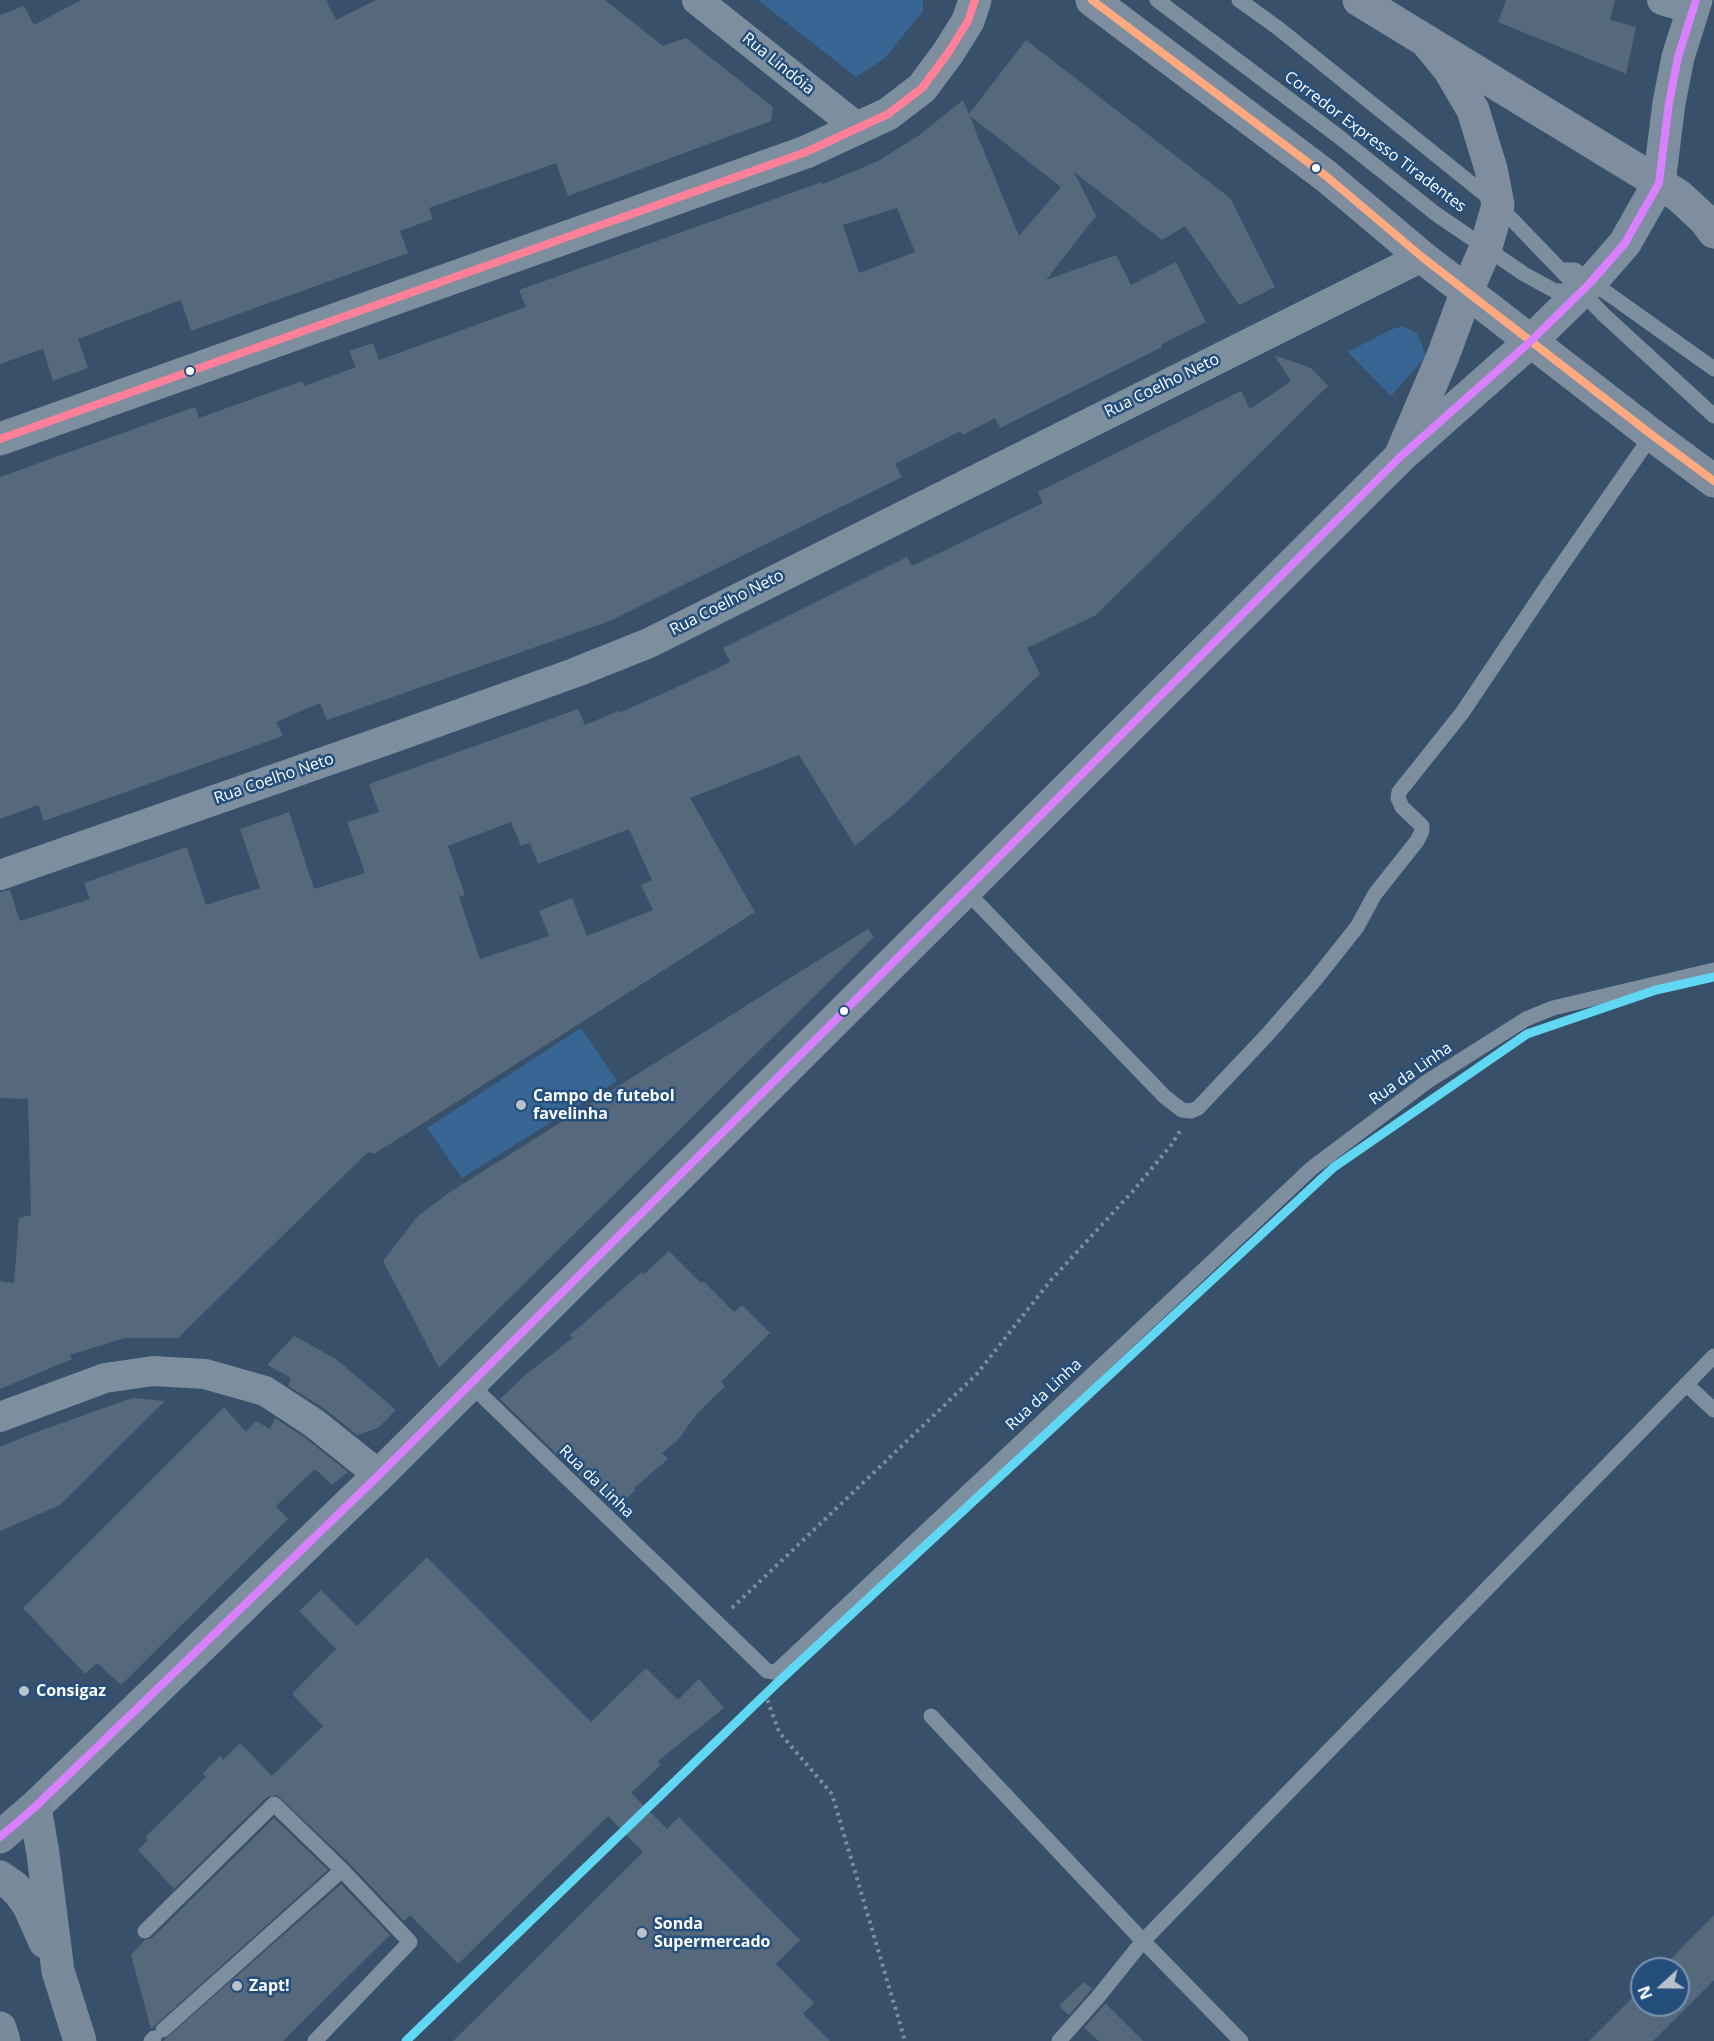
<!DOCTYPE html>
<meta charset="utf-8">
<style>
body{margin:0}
#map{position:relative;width:1714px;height:2041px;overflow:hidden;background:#385069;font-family:"Open Sans",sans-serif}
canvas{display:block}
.north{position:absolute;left:1630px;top:1957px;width:60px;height:60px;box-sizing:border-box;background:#244f7d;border:2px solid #7c95b1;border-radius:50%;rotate:249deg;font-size:16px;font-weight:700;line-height:24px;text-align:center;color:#fff}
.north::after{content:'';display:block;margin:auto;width:21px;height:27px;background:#b9c2ca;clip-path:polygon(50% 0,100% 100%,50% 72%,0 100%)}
</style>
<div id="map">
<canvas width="1714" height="2041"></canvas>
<div class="north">N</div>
</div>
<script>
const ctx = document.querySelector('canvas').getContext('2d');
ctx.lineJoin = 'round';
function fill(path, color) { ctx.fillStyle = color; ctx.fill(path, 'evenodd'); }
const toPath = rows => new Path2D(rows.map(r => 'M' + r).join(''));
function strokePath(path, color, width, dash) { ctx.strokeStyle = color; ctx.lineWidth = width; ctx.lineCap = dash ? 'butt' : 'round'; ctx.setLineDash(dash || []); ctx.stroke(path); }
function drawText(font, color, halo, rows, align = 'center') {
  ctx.font = font + ' "Open Sans",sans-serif'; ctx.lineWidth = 5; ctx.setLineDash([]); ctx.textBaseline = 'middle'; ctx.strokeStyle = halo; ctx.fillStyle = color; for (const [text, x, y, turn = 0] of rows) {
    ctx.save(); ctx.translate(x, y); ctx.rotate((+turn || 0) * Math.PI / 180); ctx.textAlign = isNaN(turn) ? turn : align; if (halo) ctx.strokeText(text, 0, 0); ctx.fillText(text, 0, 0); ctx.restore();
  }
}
const green = toPath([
 [758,0,923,0,923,11,885,58,856,77],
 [1402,326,1417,333,1426,356,1391,396,1348,352,1390,330],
 [581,1028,617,1081,462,1178,427,1128]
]);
const building = toPath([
 [81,0,326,0,336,20,376,0,605,0,663,46,686,38,773,107,771,121,568,196,556,163,429,208,433,219,400,231,408,253,191,331,181,300,78,339,88,368,53,381,43,349,0,364,0,15,24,6,34,25],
 [1506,0,1615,0,1610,20,1636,27,1626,74,1498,22],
 [1026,40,1230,198,1275,287,1239,305,1185,226,1162,240,1074,172,1096,216,1046,280,1116,255,1131,285,1176,262,1206,322,1161,345,1162,347,1000,428,995,418,963,435,961,431,895,464,902,477,610,621,327,720,320,703,276,722,283,736,44,821,38,805,0,819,0,477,195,407,199,418,302,381,304,386,356,367,349,351,373,343,379,360,462,330,526,307,519,290,822,182,823,184,878,161,918,136,963,100,969,114],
 [970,116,1061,187,1019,236,976,132],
 [897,208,915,252,859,273,843,225],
 [1274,355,1311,368,1328,386,1096,615,1027,648,1040,674,904,805,855,846,799,755,690,798,755,912,436,1115,374,1154,368,1152,178,1338,125,1338,70,1355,72,1359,0,1389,0,1281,14,1283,19,1218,31,1215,28,1099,0,1098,0,892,10,890,20,921,90,899,84,883,187,847,206,905,260,888,240,829,289,812,314,889,365,873,347,822,379,812,369,784,578,709,585,725,618,711,619,713,673,689,730,662,723,648,907,557,912,566,1043,503,1038,492,1241,391,1250,409,1291,381],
 [511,822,521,846,530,843,538,864,629,829,652,880,641,885,653,910,587,936,572,898,539,911,549,936,480,959,459,897,465,895,448,846],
 [868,929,874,937,439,1368,383,1261,417,1217,450,1192],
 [669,1251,701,1283,703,1281,734,1312,742,1305,770,1333,721,1382,725,1386,697,1414,677,1441,662,1453,668,1459,634,1488,636,1490,615,1510,500,1399,525,1375,573,1338,570,1335,642,1272,644,1274],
 [294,1336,336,1359,396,1410,378,1428,357,1435,325,1409,288,1386,291,1378,267,1365],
 [132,1398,165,1401,60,1505,0,1531,0,1447,31,1434],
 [224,1407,246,1432,256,1421,270,1429,275,1418,304,1437,348,1472,332,1485,315,1469,276,1506,288,1519,121,1685,97,1663,85,1674,23,1608],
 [427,1557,591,1722,646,1668,678,1700,699,1679,724,1708,658,1761,661,1765,631,1793,667,1829,679,1817,800,1940,776,1964,814,2003,803,2014,830,2041,453,2041,643,1852,608,1816,458,1964,410,1915,404,1921,349,1863,277,1795,267,1797,174,1889,138,1850,148,1840,145,1837,206,1777,203,1773,220,1756,223,1760,240,1743,272,1776,323,1726,292,1694,336,1649,299,1611,321,1590,357,1626],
 [274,1818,328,1870,151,2029,131,1955,145,1940,152,1938],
 [341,1884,390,1935,283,2041,163,2041],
 [1714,1915,1714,1980,1653,2041,1589,2041,1642,1988,1642,2005,1678,2005,1678,1969,1661,1969],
 [1084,1982,1092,1989,1069,2015,1059,2006],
 [1106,2003,1111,2009,1143,2041,1099,2041,1084,2028]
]);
const path = toPath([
 [732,1608,976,1375,1051,1280,1133,1191,1172,1144,1180,1131],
 [765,1693,779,1732,832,1794,905,2041]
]);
const service = toPath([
 [1157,0,1338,136,1436,214,1524,274,1555,291,1578,291],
 [1239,0,1278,28,1498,205,1604,315,1714,416],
 [1561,270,1575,270,1714,369],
 [966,891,1165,1097,1182,1110,1191,1111,1198,1108,1267,1035,1315,980,1357,927,1375,894,1417,841,1422,831,1422,826,1402,807,1398,798,1399,792,1462,713,1550,582,1652,435],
 [470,1384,767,1671,774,1672,777,1671,1312,1168,1428,1081,1526,1019,1553,1008,1714,970],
 [1686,1384,1714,1410],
 [931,1716,1143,1941,1241,2041],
 [145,1931,274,1804,342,1870],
 [163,2030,342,1870,410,1942,315,2041],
 [151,2041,154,2038],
 [1059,2041,1098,1997,1143,1941,1714,1356]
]);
const minor = toPath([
 [697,0,858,128],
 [1662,0,1693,9],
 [0,875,398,736,574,673,649,643,1422,257],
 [0,1417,105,1378,153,1371,205,1374,265,1391,314,1423,379,1475]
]);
const tertiary = toPath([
 [0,439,806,152,888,114,922,88,948,53,968,21,975,0],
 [35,1807,379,1475,1400,457,1531,341,1591,282,1625,243,1659,183,1669,103,1678,57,1696,0]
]);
const secondary = toPath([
 [35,1807,43,1854,58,1971,80,2041],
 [0,1837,35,1807],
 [0,1877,13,1886,20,1893,29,1906,45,1942],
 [0,2028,4,2041]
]);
const trunk = toPath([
 [1092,0,1326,176,1422,257,1652,435,1714,481],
 [1359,0,1659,183,1679,196,1705,220,1714,232],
 [1400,457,1443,356,1467,291,1486,247,1498,205,1491,169,1473,110,1449,69,1426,41]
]);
const bus1 = toPath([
 [1092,0,1326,176,1422,257,1652,435,1714,481]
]);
const bus2 = toPath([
 [0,439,806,152,888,114,922,88,948,53,968,21,975,0]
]);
const bus3 = toPath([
 [0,1837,35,1807,379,1475,1400,457,1531,341,1591,282,1625,243,1659,183,1669,103,1678,57,1696,0]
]);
const rail1 = toPath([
 [406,2041,776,1684,1334,1167,1527,1034,1656,990,1714,977]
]);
const markers = [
 [1316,168,5,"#fff"],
 [190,371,5,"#fff"],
 [844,1011,5,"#fff"],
 [521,1105,6,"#b9c2ca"],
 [24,1691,6,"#b9c2ca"],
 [642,1933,6,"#b9c2ca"],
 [237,1986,6,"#b9c2ca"]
];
const streetNames = [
 ["Rua Lindóia",778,64,39],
 ["Corredor Expresso Tiradentes",1375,142,37],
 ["Rua Coelho Neto",1162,386,-26],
 ["Rua Coelho Neto",727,603,-27],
 ["Rua Coelho Neto",274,779,-19],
 ["Rua da Linha",1411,1074,-35],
 ["Rua da Linha",1044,1395,-43],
 ["Rua da Linha",596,1482,44]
];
const poiNames = [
 ["Campo de futebol",533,1096],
 ["favelinha",533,1114],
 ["Consigaz",36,1691],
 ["Sonda",654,1924],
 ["Supermercado",654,1942],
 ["Zapt!",249,1986]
];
fill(green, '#376694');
fill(building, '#55687c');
strokePath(path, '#7d8e9f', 4, [3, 4.5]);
strokePath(service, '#7d8e9f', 15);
strokePath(minor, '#7d8e9f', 30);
strokePath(tertiary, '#7d8e9f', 33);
strokePath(secondary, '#798a9b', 33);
strokePath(trunk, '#7e8e9e', 33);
strokePath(bus1, '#ffa980', 8);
strokePath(bus2, '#ff8098', 8);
strokePath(bus3, '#d880ff', 8);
strokePath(rail1, '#60d8f3', 9);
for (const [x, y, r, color] of markers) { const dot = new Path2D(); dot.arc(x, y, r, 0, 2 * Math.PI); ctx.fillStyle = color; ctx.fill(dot); strokePath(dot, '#244f7d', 2); }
drawText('16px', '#fff', '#244f7d', streetNames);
drawText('bold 16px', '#fff', '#244f7d', poiNames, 'left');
</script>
